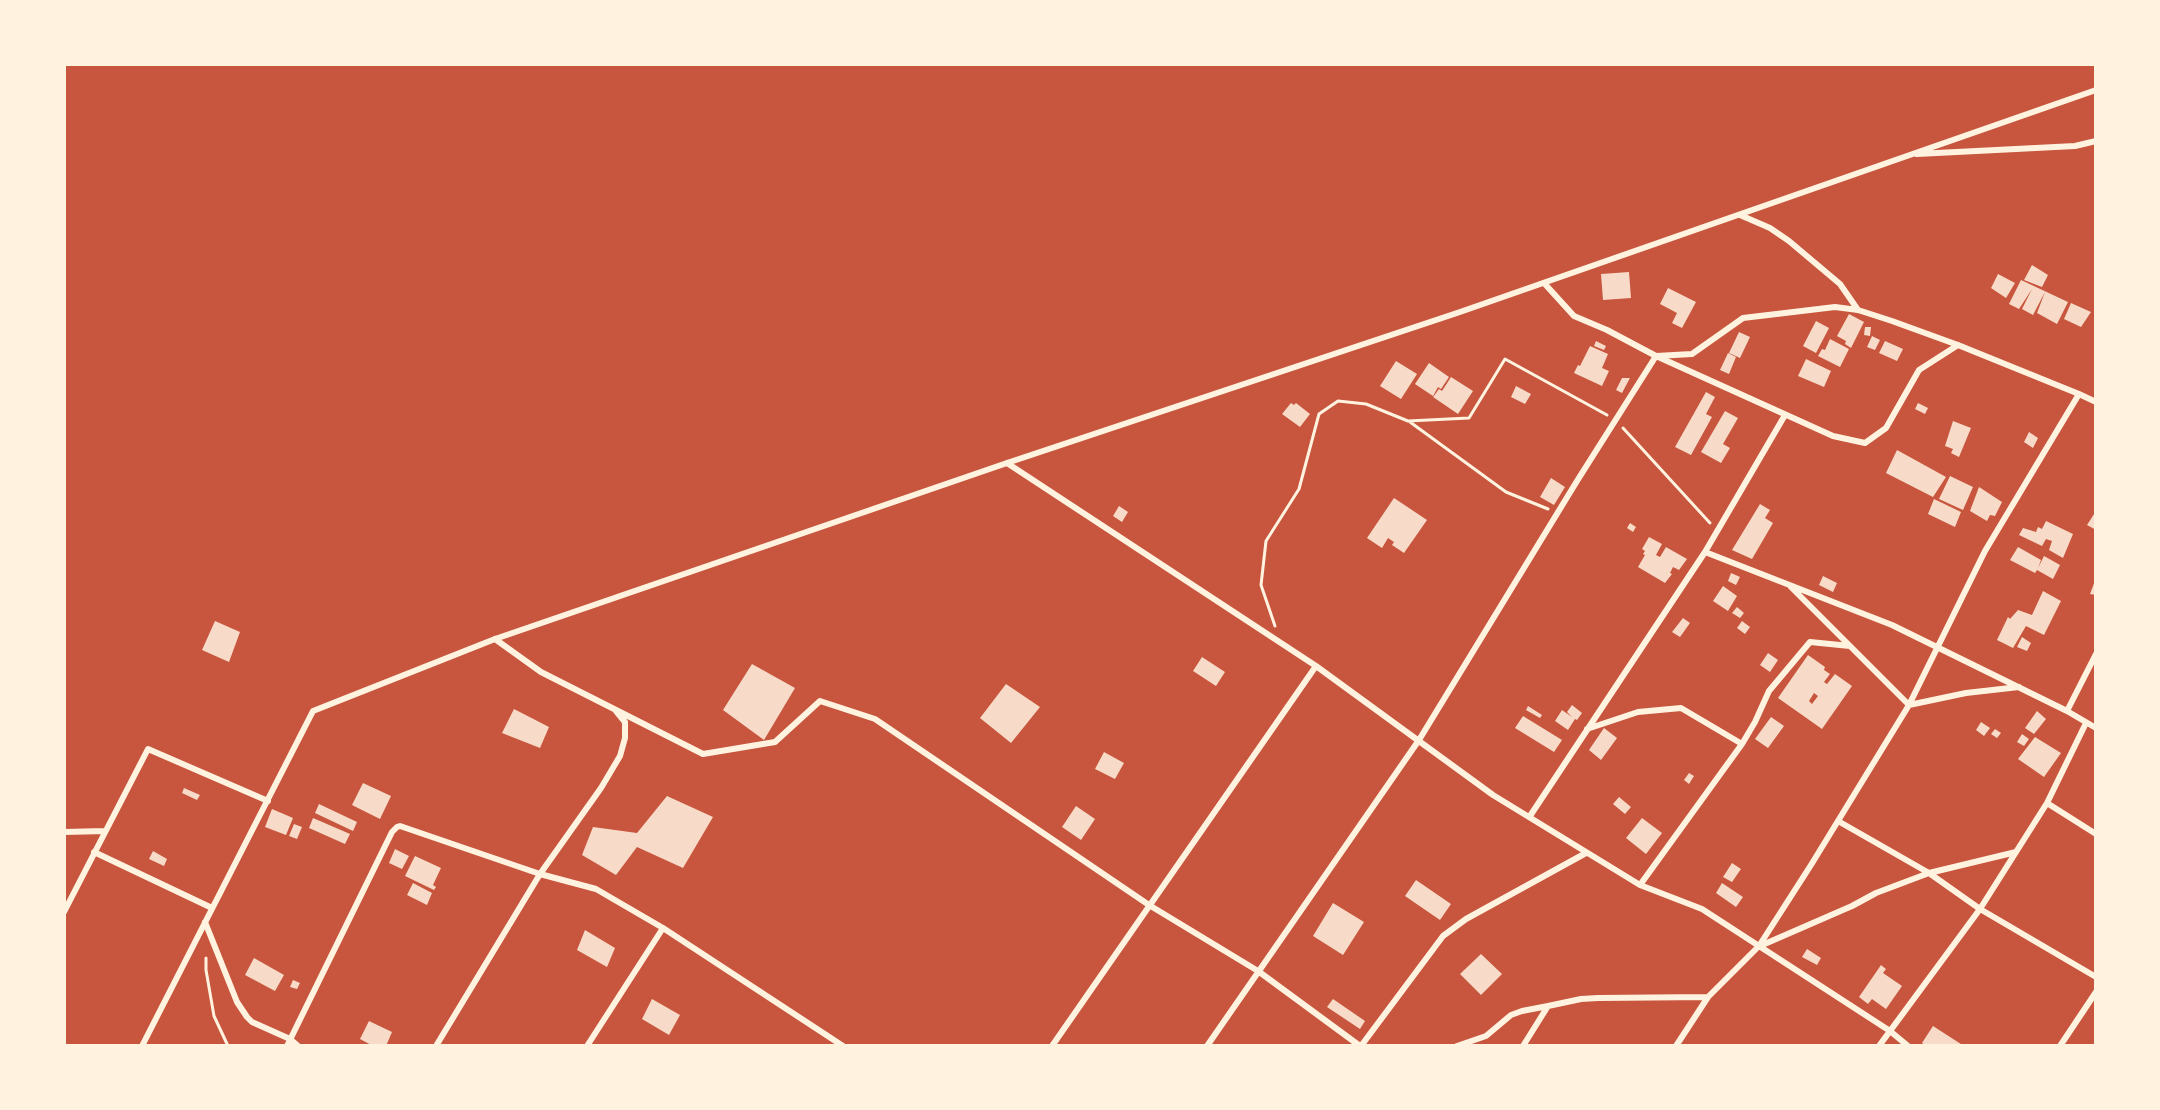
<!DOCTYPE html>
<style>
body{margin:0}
#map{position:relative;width:2160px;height:1110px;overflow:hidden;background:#c8553d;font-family:Raleway,sans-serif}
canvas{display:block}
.frame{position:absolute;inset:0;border:66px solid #fff3e0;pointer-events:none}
</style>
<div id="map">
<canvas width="2160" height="1110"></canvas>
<div class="frame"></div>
</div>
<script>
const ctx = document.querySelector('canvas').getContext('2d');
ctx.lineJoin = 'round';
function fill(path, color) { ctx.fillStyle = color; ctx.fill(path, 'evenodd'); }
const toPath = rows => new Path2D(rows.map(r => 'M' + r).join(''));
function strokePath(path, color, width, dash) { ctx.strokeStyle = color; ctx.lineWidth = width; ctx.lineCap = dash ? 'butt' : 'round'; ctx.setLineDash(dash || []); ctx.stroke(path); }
const building = toPath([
 [2032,265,2048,275,2042,287,2024,280],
 [1629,272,1631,298,1603,300,1601,274],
 [1998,274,2015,283,2006,298,1991,288],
 [2021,280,2068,302,2057,324,2037,313,2045,292,2033,315,2022,309,2032,289,2019,309,2009,304],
 [1668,288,1696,302,1682,328,1672,323,1677,313,1660,304],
 [2071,303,2091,312,2081,327,2064,319],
 [1849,314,1864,322,1851,348,1845,344,1846,341,1837,336],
 [1816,321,1829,328,1816,353,1803,346],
 [1865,327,1871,327,1870,336,1864,335],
 [1739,332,1750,337,1740,358,1729,353],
 [1872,336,1880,340,1875,350,1867,347],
 [1830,339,1849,349,1840,367,1818,356,1822,349,1825,350],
 [1596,341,1606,346,1604,350,1594,346],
 [1885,341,1903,349,1897,361,1879,353],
 [1590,346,1608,354,1602,368,1609,371,1602,386,1574,373,1578,365,1580,366],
 [1728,353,1736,357,1729,374,1720,370],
 [1806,359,1831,371,1824,387,1798,376],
 [1396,361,1417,374,1401,399,1380,386],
 [1429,363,1449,377,1441,389,1438,387,1433,396,1415,384],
 [1451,377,1473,391,1458,414,1433,397,1439,389,1442,391],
 [1622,378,1630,378,1622,393,1616,390],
 [1516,386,1531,394,1525,404,1511,397],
 [1706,392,1715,397,1706,414,1712,417,1691,455,1675,447],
 [1291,403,1294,405,1296,403,1310,414,1300,427,1282,414],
 [1918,403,1928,408,1925,414,1915,409],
 [1725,411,1738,418,1723,444,1730,448,1721,463,1701,452],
 [1953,421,1971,428,1959,457,1951,453,1953,449,1945,446],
 [2029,432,2038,438,2033,448,2024,442],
 [1897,450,1946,477,1933,497,1886,473],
 [1950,476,1973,487,1963,510,1939,499],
 [1551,478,1565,487,1554,505,1540,497],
 [1979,487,2002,502,1995,516,1990,515,1987,521,1970,511],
 [1394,498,1427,520,1404,553,1392,545,1394,542,1388,538,1382,548,1367,538],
 [1934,499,1961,512,1955,527,1928,514],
 [1760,504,1770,510,1765,518,1773,523,1752,559,1732,550],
 [1119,506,1128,512,1122,522,1113,516],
 [2096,511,2096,530,2087,525],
 [2046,521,2073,534,2063,558,2049,550,2052,541,2046,539,2042,546,2019,535,2023,528,2036,532,2038,527,2042,529],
 [1630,523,1636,527,1633,532,1627,528],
 [1649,537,1662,544,1656,555,1660,557,1666,547,1687,559,1679,570,1673,567,1670,573,1672,574,1665,583,1638,567,1645,555,1643,554,1645,551,1642,549],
 [2018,547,2041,560,2038,568,2044,556,2060,565,2053,579,2037,570,2035,573,2010,560],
 [1731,573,1740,577,1736,585,1728,581],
 [1823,576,1837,583,1833,592,1819,585],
 [2096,578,2096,595,2090,594],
 [1723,586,1737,596,1728,611,1713,601],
 [2043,591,2061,601,2044,635,2026,626,2013,648,1997,640,2008,617,2010,619,2018,610,2032,615],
 [1737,607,1744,613,1740,618,1732,613],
 [1683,618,1690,623,1680,637,1672,632],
 [215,621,240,632,229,662,202,650],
 [1742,621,1750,627,1745,634,1737,628],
 [2022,637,2031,643,2027,651,2017,647],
 [1768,653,1778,660,1770,672,1760,665],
 [1808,655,1825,667,1824,670,1830,674,1824,682,1827,684,1835,674,1852,686,1822,729,1778,698],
 [1814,693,1818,696,1812,704,1809,701],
 [1202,657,1225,672,1216,686,1193,671],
 [752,664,795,688,764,740,723,710],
 [1006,684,1040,707,1011,743,980,718],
 [1572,705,1582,713,1577,720,1575,719,1568,730,1555,721,1562,710,1572,717,1567,712],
 [1528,706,1542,715,1540,718,1526,710],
 [514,709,549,727,540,748,502,733],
 [2037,711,2046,719,2034,734,2025,728],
 [1523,716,1562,740,1554,752,1515,728],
 [1771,717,1784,726,1768,748,1755,739],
 [1981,722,1990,728,1984,736,1976,730],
 [1604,728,1617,738,1601,760,1589,750],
 [1995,729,2001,733,1997,738,1991,734],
 [2022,734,2029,739,2024,746,2017,742],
 [2035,737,2061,753,2044,777,2018,759],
 [1104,752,1124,763,1115,779,1095,769],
 [1689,773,1694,776,1689,784,1684,780],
 [363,783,391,796,380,819,352,805],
 [184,788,200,795,197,800,182,793],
 [667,796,713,817,683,868,637,847,616,875,582,855,593,827,637,833],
 [1619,797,1631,807,1625,814,1613,804],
 [319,804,357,822,353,831,315,813],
 [1076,806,1095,819,1081,840,1062,827],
 [272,809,293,818,286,835,265,827],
 [313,818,350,834,345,844,309,828],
 [1642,818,1662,833,1646,854,1626,838],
 [294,824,302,827,297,839,289,836],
 [395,849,409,856,402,869,389,863],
 [153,851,167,859,164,866,149,859],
 [415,856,441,868,433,885,436,887,434,890,405,876],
 [1732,863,1741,869,1732,882,1723,877],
 [1416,880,1451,904,1440,920,1405,896],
 [413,883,432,893,427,905,407,895],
 [1722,883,1743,897,1736,907,1716,893],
 [1333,903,1364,922,1343,955,1313,936],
 [585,930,615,948,607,967,577,950],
 [1807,949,1821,958,1817,965,1802,957],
 [1481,954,1502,974,1481,995,1460,974],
 [254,958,284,975,275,991,245,975],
 [1881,965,1886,969,1883,973,1902,986,1886,1009,1872,999,1868,1004,1859,997],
 [293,980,300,983,297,989,290,987],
 [652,999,680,1015,669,1035,642,1019],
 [1333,999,1365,1021,1360,1029,1327,1007],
 [369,1021,392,1032,386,1046,373,1046,360,1039],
 [1933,1026,1964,1046,1926,1046,1922,1043]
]);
const path = toPath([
 [1410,422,1506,492,1548,509],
 [1623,428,1710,523],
 [1275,626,1261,585,1266,541,1299,489,1319,414,1338,401,1366,404,1408,421,1469,418,1505,359,1607,415],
 [206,958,206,970,214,1016,228,1046]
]);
const minor = toPath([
 [1917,154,2075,146,2096,141],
 [1740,215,1770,228,1789,241,1840,284,1858,310],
 [1544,283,1574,316,1607,330,1656,356,1692,354,1743,318,1835,307,1858,310,1892,321,1958,345,2079,394,2096,402],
 [1785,415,1705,552,1892,625,2067,711,2096,728],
 [1007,463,1316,666,1493,795,1640,885,1702,909,1890,1031,1908,1046],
 [1791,587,1849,645],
 [495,639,541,672,703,754,775,742,820,701,875,719,1149,905,1258,971,1360,1046],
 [2067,711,2096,654],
 [1587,729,1638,712,1681,708,1742,744],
 [2047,803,2096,834],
 [1530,816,1705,552],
 [1838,821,1929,873,1980,909,2096,977],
 [64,832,105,831],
 [94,852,212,908],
 [1640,885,1742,744,1755,722,1769,691,1810,642,1850,646,1909,705,1966,693,2019,687],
 [64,912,148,749,268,801],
 [205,922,237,1002,247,1017,252,1022,290,1039,298,1046],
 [1760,946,1852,906,1876,893,1929,873,2016,852],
 [142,1046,313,711,495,639,1007,463,1460,312,2096,90],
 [287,1046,392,832,397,827,400,826,540,874,596,889,663,928,843,1046],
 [436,1046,540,874,601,788,620,756,625,738,625,722,616,711],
 [587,1046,663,928],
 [1052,1046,1316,666],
 [1207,1046,1419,740,1577,481,1656,356,1833,436,1865,443,1886,428,1919,370,1958,345],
 [1361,1046,1443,936,1466,919,1586,853],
 [1457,1046,1486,1036,1511,1015,1522,1011,1548,1006],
 [1523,1046,1548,1006,1581,999,1598,998,1708,997],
 [1676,1046,1708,997,1759,946,1811,865,1909,705,1985,551,2079,394],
 [1879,1046,1980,909,2047,803,2086,723],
 [2060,1046,2096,992]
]);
fill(building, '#f7dbc8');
strokePath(path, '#fff3e0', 3);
strokePath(minor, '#fff3e0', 6);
</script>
